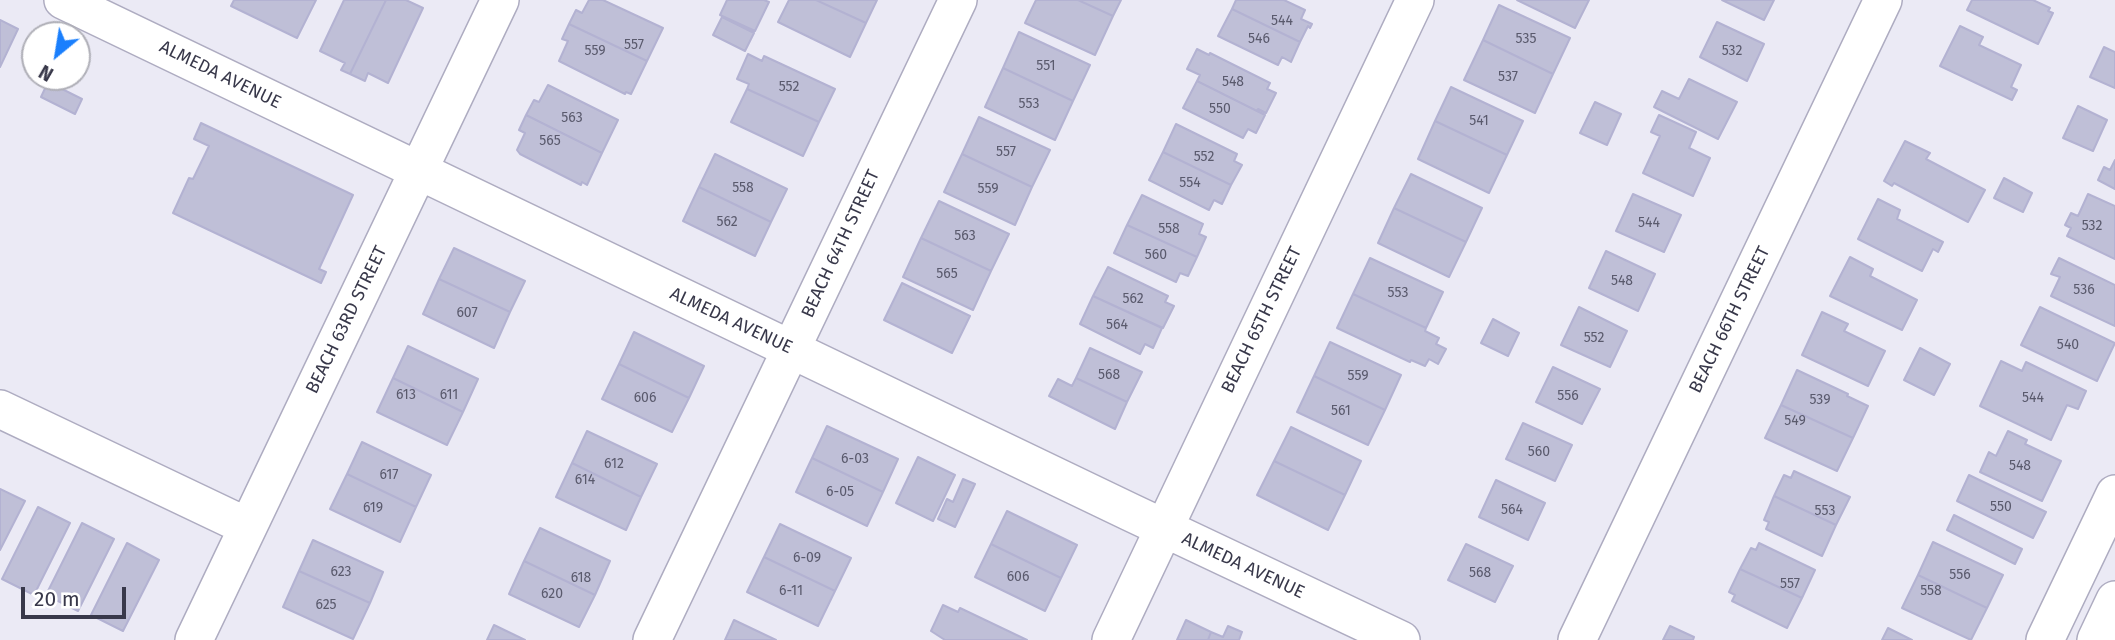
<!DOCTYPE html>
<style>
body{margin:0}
#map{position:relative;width:2115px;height:640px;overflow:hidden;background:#ebeaf5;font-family:"Fira Sans",sans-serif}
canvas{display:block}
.north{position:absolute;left:21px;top:21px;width:70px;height:70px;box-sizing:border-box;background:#fff;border:2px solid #afafb7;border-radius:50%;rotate:210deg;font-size:19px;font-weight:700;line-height:28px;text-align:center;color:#38384a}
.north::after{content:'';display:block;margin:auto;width:24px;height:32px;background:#1a7ffd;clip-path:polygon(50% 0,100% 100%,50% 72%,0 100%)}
.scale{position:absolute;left:21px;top:587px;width:105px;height:32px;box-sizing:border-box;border:4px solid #38384a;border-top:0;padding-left:9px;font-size:21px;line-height:24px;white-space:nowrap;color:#38384a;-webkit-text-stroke:5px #fff;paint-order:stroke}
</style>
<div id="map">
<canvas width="2115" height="640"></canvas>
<div class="north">N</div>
<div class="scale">20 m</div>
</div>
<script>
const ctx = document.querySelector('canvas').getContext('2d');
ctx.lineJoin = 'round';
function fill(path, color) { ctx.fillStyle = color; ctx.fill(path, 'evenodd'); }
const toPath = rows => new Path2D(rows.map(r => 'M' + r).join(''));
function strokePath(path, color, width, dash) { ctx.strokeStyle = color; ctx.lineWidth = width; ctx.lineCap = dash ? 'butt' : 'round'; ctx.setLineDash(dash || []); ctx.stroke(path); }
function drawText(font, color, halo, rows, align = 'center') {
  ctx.font = font + ' "Fira Sans",sans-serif'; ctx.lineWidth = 7; ctx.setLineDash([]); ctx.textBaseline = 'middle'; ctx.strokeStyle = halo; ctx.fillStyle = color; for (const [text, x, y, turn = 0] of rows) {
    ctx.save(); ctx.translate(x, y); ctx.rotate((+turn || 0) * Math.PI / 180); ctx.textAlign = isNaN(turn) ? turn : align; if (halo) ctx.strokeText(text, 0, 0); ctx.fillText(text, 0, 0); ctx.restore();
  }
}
const building = toPath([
 [234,0,316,0,297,38,231,6,234,0],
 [344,0,386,0,350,74,341,70,345,63,320,51,344,0],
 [386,0,406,0,423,8,388,83,368,73,365,81,350,74,386,0],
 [589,0,603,0,663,28,647,61,569,24,576,10,582,13,589,0],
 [727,0,764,0,769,2,755,31,720,15,727,0],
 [789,0,816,0,866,23,850,57,778,22,789,0],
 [816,0,877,0,866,23,816,0],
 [1036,0,1078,0,1113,16,1095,55,1025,23,1036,0],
 [1078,0,1121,0,1113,16,1078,0],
 [1236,0,1284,0,1305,10,1301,19,1312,24,1310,28,1308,26,1300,42,1232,9,1236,0],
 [1517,0,1589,0,1575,28,1517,0],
 [1722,0,1774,0,1764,20,1722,0],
 [1972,0,2033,0,2050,8,2048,11,2053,13,2038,44,1967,10,1972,0],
 [1499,5,1570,38,1553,74,1483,40,1499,5],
 [1232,9,1300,42,1291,62,1282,57,1278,65,1218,36,1232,9],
 [722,17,754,33,745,51,713,35,722,17],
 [0,20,18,29,0,67,0,20],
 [1717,22,1764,44,1747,81,1700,57,1717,22],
 [569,24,647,61,631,94,626,92,625,94,559,61,568,41,562,39,569,24],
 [1960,26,1983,37,1979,45,2021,65,2011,87,2017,90,2012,100,1940,66,1960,26],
 [1019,32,1090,65,1073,101,1003,68,1019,32],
 [1483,40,1553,74,1535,113,1464,80,1483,40],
 [2104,47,2115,52,2115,88,2090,77,2104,47],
 [1197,49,1209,55,1210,53,1270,83,1267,89,1276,93,1266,113,1258,109,1257,111,1197,81,1200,75,1187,69,1197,49],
 [748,54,762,61,764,56,835,89,819,122,747,89,749,84,737,79,748,54],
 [1003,68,1073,101,1055,140,985,107,1003,68],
 [1689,79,1737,102,1718,139,1654,107,1662,91,1679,99,1689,79],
 [1197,81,1265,115,1256,133,1248,129,1243,138,1183,108,1197,81],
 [48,82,82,99,75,114,41,97,48,82],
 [548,85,618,120,602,153,526,115,534,100,539,102,548,85],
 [1451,87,1523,121,1507,155,1435,121,1451,87],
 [747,89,819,122,803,156,731,122,747,89],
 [1595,102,1621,114,1607,145,1580,133,1595,102],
 [2078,106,2107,120,2093,151,2063,138,2078,106],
 [526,115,602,153,587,185,582,182,581,185,520,154,517,150,525,133,519,130,526,115],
 [1659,115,1696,132,1689,148,1710,158,1693,196,1643,173,1660,136,1651,132,1659,115],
 [979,117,1050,150,1032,187,962,154,979,117],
 [1435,121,1507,155,1489,193,1418,159,1435,121],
 [201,123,353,195,319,269,326,272,321,283,173,213,189,178,193,179,209,146,194,139,201,123],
 [1176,124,1237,154,1234,161,1242,165,1231,185,1163,152,1176,124],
 [1905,141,1930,153,1926,159,1985,190,1968,222,1894,183,1892,186,1884,181,1905,141],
 [1163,152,1231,185,1222,204,1214,200,1209,210,1149,180,1163,152],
 [715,154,787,189,771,222,699,187,715,154],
 [962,154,1032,187,1015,225,944,192,962,154],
 [2115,160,2115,189,2098,180,2104,167,2110,170,2115,160],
 [1411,174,1482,208,1466,242,1394,208,1411,174],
 [2004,178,2032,193,2023,212,1994,198,2004,178],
 [699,187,771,222,755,256,683,221,699,187],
 [1633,194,1681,215,1664,252,1616,231,1633,194],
 [2088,194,2115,206,2115,259,2067,236,2071,228,2065,225,2071,213,2078,216,2088,194],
 [1142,195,1203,224,1199,234,1206,237,1197,257,1127,225,1142,195],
 [1878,199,1900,210,1897,219,1943,242,1938,252,1933,249,1922,271,1858,239,1878,199],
 [939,201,1009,234,991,271,921,238,939,201],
 [1394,208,1466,242,1449,277,1378,243,1394,208],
 [1127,225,1197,257,1188,276,1180,273,1176,282,1114,253,1127,225],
 [921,238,991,271,973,310,903,277,921,238],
 [454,248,525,281,510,312,439,279,454,248],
 [1606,251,1655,274,1638,311,1589,288,1606,251],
 [1850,257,1873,269,1870,276,1917,300,1902,330,1830,296,1850,257],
 [1370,258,1443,292,1426,328,1353,294,1370,258],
 [2059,258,2115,285,2115,326,2051,296,2060,277,2051,274,2059,258],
 [1108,267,1168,296,1165,302,1174,306,1163,328,1093,296,1108,267],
 [439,279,510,312,494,348,423,314,439,279],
 [902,283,970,316,952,353,884,320,902,283],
 [1353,294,1426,328,1425,331,1439,338,1436,344,1446,349,1438,364,1429,359,1425,366,1411,360,1410,362,1337,328,1353,294],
 [1093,296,1162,328,1153,348,1145,344,1140,354,1080,324,1093,296],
 [1579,307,1627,331,1610,367,1561,345,1579,307],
 [2040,307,2115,343,2097,381,2021,345,2040,307],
 [1822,312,1848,324,1844,331,1885,351,1868,386,1802,355,1822,312],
 [1493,319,1519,333,1508,356,1481,343,1493,319],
 [634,332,704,366,689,398,619,364,634,332],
 [1330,342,1401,375,1385,410,1314,376,1330,342],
 [408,346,478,379,463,412,393,378,408,346],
 [1090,348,1142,372,1127,402,1076,378,1090,348],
 [1920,348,1950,364,1934,395,1904,380,1920,348],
 [2001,361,2022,371,2026,362,2086,391,2078,409,2067,405,2051,440,1980,406,2001,361],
 [619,364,689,398,672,432,602,399,619,364],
 [1553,367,1600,389,1582,424,1536,402,1553,367],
 [1797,370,1848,394,1847,396,1868,406,1853,438,1781,405,1797,370],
 [1314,376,1385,410,1368,445,1297,412,1314,376],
 [393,378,463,412,447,445,377,412,393,378],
 [1076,378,1127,402,1115,429,1049,396,1058,379,1072,386,1076,378],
 [1781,405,1853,438,1837,471,1765,438,1781,405],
 [1523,423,1572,445,1555,481,1506,459,1523,423],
 [827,426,898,459,883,492,812,458,827,426],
 [1291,427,1361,461,1345,495,1274,461,1291,427],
 [587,431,657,464,641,497,572,463,587,431],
 [2008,431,2027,440,2025,444,2061,461,2042,501,1980,472,1989,452,1996,456,2008,431],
 [362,442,431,475,416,507,347,474,362,442],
 [918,457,955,475,933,521,896,503,918,457],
 [812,458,883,492,867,526,796,492,812,458],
 [1274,461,1345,495,1328,530,1257,495,1274,461],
 [572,463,641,497,626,530,556,497,572,463],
 [1794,471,1850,497,1836,525,1774,496,1784,475,1791,478,1794,471],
 [347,474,416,507,400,542,330,509,347,474],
 [1969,475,2046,512,2033,538,1957,501,1969,475],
 [963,479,975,484,955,527,938,519,947,499,953,502,963,479],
 [1496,480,1545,503,1528,540,1479,517,1496,480],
 [0,489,25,501,0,550,0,489],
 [1774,496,1836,525,1822,556,1766,529,1769,522,1764,520,1774,496],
 [38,507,70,523,34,595,2,579,38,507],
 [1007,511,1077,545,1061,578,991,544,1007,511],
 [1954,515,2022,549,2015,564,1947,530,1954,515],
 [82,523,114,539,78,611,46,595,82,523],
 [780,524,851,558,835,591,764,557,780,524],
 [540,528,610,561,595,595,524,561,540,528],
 [313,540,383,572,370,603,299,571,313,540],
 [1933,542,2003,575,1987,608,1918,575,1933,542],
 [127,543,159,560,123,631,91,615,127,543],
 [1759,543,1815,570,1802,598,1740,569,1751,548,1756,550,1759,543],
 [991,544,1061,578,1045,611,975,577,991,544],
 [1466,544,1513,566,1495,602,1448,580,1466,544],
 [764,557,835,591,818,626,747,592,764,557],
 [524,561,595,595,579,627,509,594,524,561],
 [1740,569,1802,598,1787,628,1732,601,1735,595,1729,592,1740,569],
 [299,571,370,603,353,639,283,607,299,571],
 [1918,575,1987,608,1971,640,1902,608,1918,575],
 [943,605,958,612,960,608,1027,640,945,640,931,631,943,605],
 [734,620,776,640,725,640,734,620],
 [1186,620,1211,632,1208,640,1177,640,1186,620],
 [494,625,525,640,487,640,494,625],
 [1228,626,1242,632,1239,640,1208,640,1211,632,1223,637,1228,626],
 [1670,626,1694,637,1693,640,1663,640,1670,626],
 [1888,628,1912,640,1882,640,1888,628]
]);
const minor = toPath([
 [63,0,1130,512,1401,640],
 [0,409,248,527],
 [194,640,500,0],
 [652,640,958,0],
 [1111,640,1415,0],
 [1577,640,1883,0],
 [2045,640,2115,494],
 [2096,640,2115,600]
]);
const numberNames = [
 ["544",1282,21],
 ["546",1259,39],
 ["535",1526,39],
 ["557",634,45],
 ["559",595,51],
 ["532",1732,51],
 ["551",1046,66],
 ["537",1508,77],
 ["548",1233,82],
 ["552",789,87],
 ["553",1029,104],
 ["550",1220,109],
 ["563",572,118],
 ["541",1479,121],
 ["565",550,141],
 ["557",1006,152],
 ["552",1204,157],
 ["554",1190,183],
 ["558",743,188],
 ["559",988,189],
 ["562",727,222],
 ["544",1649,223],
 ["532",2092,226],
 ["558",1169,229],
 ["563",965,236],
 ["560",1156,255],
 ["565",947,274],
 ["548",1622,281],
 ["536",2084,290],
 ["553",1398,293],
 ["562",1133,299],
 ["607",467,313],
 ["564",1117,325],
 ["552",1594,338],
 ["540",2068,345],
 ["568",1109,375],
 ["559",1358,376],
 ["613",406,395],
 ["611",449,395],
 ["556",1568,396],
 ["606",645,398],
 ["544",2033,398],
 ["539",1820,400],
 ["561",1341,411],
 ["549",1795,421],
 ["560",1539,452],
 ["6-03",855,459],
 ["612",614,464],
 ["548",2020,466],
 ["617",389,475],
 ["614",585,480],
 ["6-05",840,492],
 ["550",2001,507],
 ["619",373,508],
 ["564",1512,510],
 ["553",1825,511],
 ["6-09",807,558],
 ["623",341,572],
 ["568",1480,573],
 ["556",1960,575],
 ["606",1018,577],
 ["618",581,578],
 ["557",1790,584],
 ["6-11",791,591],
 ["558",1931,591],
 ["620",552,594],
 ["625",326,605]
];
const streetNames = [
 ["ALMEDA AVENUE",220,75,26],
 ["BEACH 64TH STREET",841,244,-65],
 ["BEACH 63RD STREET",347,320,-64],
 ["BEACH 65TH STREET",1262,320,-64],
 ["BEACH 66TH STREET",1730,320,-64],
 ["ALMEDA AVENUE",731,321,25],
 ["ALMEDA AVENUE",1243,566,25]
];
fill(building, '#bfbfd7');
strokePath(building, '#b3b2d2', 2);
strokePath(minor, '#aeacc1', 40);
strokePath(minor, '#fff', 37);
drawText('14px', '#5a5a6d', null, numberNames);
drawText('18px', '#38384a', '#fff', streetNames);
</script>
